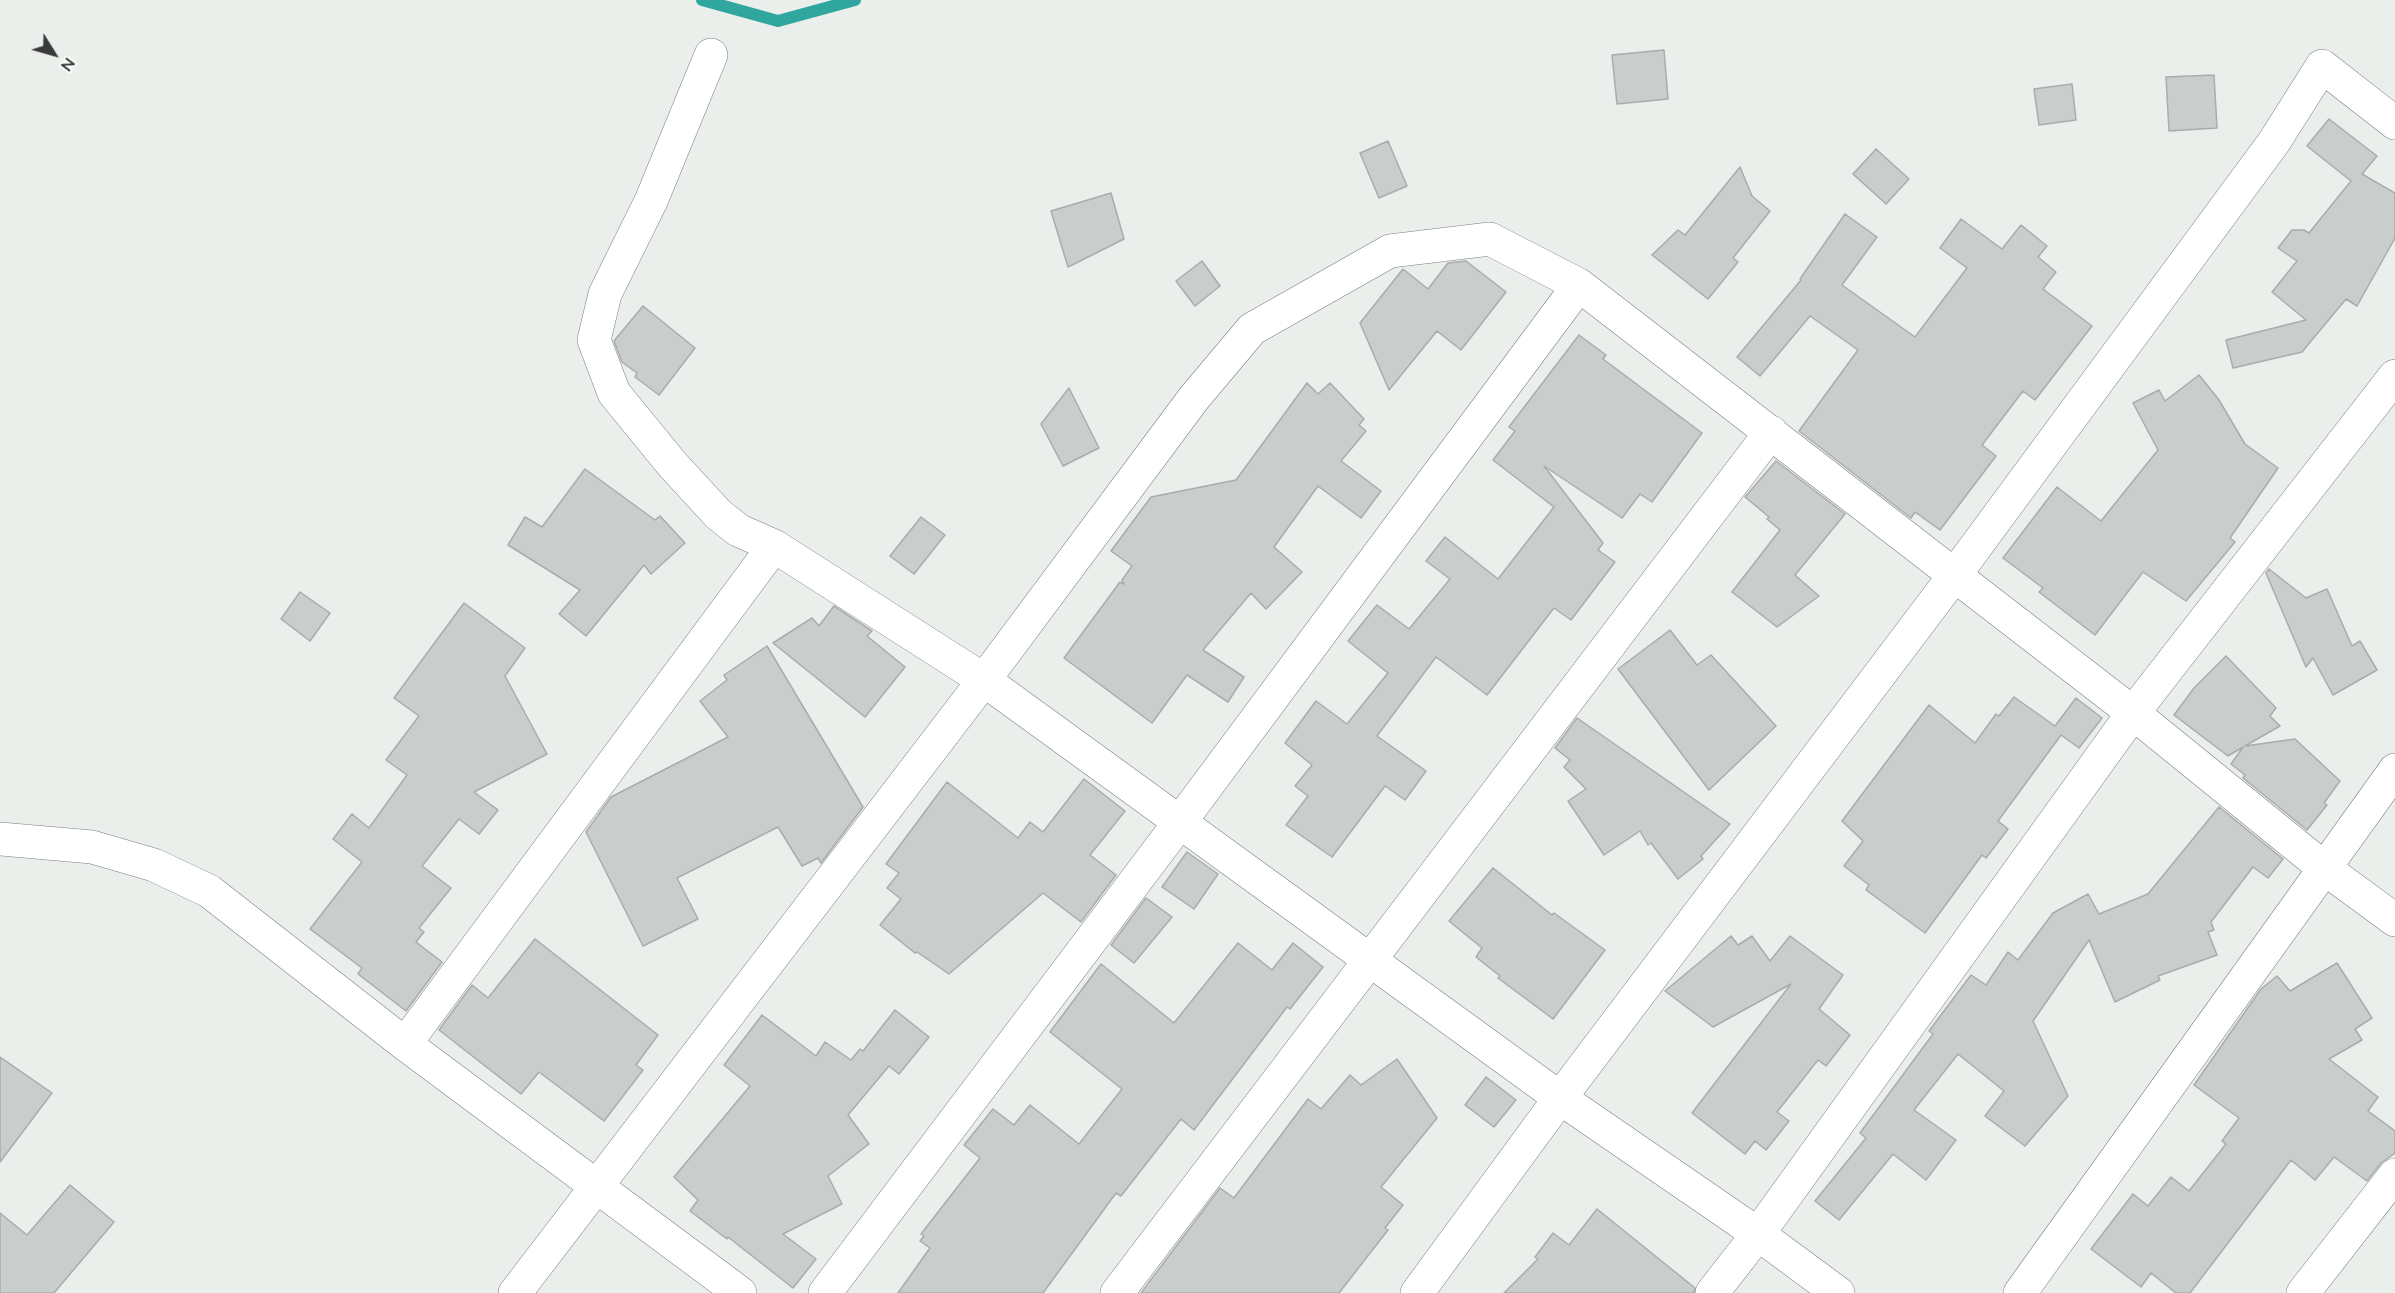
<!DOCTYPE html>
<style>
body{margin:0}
#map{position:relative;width:2395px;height:1293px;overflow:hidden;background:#ebefeb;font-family:Mulish,sans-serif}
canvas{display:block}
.north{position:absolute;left:24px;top:24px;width:60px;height:60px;-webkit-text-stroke:4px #f9fcf8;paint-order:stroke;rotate:127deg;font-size:16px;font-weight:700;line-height:24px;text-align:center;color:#393a39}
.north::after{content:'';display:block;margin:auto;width:21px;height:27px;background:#393a39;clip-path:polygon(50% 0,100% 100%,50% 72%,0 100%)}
</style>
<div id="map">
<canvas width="2395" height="1293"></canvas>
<div class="north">N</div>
</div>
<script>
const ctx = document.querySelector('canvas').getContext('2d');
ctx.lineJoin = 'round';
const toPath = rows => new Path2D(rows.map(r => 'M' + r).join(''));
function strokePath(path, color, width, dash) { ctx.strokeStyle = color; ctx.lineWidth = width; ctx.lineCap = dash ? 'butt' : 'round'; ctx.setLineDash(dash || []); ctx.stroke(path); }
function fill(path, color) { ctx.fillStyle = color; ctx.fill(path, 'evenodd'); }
const stream = toPath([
 [702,0,778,21,855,0]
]);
const building = toPath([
 [1664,50,1668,99,1617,104,1612,55,1664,50],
 [2214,75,2217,128,2169,131,2166,77,2214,75],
 [2072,84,2076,120,2039,125,2034,89,2072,84],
 [2329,119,2377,156,2362,174,2395,193,2395,238,2357,306,2346,299,2302,352,2233,368,2226,340,2306,320,2272,292,2297,261,2278,248,2292,230,2304,230,2309,233,2351,181,2307,146,2329,119],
 [1388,141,1407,186,1379,198,1360,153,1388,141],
 [1876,149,1909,179,1886,204,1853,174,1876,149],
 [1740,167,1752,196,1770,211,1733,258,1738,262,1708,299,1652,255,1678,230,1685,235,1740,167],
 [1111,193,1124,239,1068,267,1051,211,1111,193],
 [1845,214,1877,237,1842,285,1915,337,1967,268,1940,248,1961,219,2002,249,2021,225,2047,246,2038,257,2056,272,2043,289,2092,326,2035,400,2023,391,1982,445,1996,456,1940,530,1915,512,1911,518,1799,431,1858,350,1810,316,1760,376,1737,357,1801,280,1800,279,1845,214],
 [1202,261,1220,286,1195,306,1176,281,1202,261],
 [1466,261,1506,292,1461,350,1437,331,1389,390,1360,323,1403,269,1428,289,1448,263,1466,261],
 [643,306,695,348,659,395,635,377,637,373,622,362,614,341,643,306],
 [1579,335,1606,355,1603,359,1702,433,1652,502,1640,494,1622,518,1544,466,1603,543,1598,550,1615,562,1571,620,1554,608,1487,695,1436,657,1377,736,1426,771,1405,800,1385,786,1332,857,1286,825,1308,796,1295,786,1312,765,1285,743,1316,701,1347,724,1388,673,1348,641,1377,605,1409,629,1450,579,1426,561,1445,537,1498,579,1554,507,1493,460,1515,431,1509,427,1579,335],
 [2199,375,2219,400,2245,444,2278,468,2230,538,2235,542,2186,601,2143,572,2095,635,2039,592,2043,588,2003,558,2057,487,2101,521,2158,450,2133,403,2159,390,2165,401,2199,375],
 [1307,383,1318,394,1330,383,1364,419,1359,425,1366,431,1341,461,1381,491,1361,518,1318,486,1274,547,1302,572,1266,609,1251,593,1203,650,1244,677,1228,702,1187,675,1152,723,1064,658,1120,582,1124,584,1122,580,1132,566,1111,551,1151,497,1236,480,1307,383],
 [1069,388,1099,448,1063,466,1041,424,1069,388],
 [1776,461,1845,514,1795,575,1819,596,1777,627,1732,592,1780,530,1767,519,1769,517,1745,497,1776,461],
 [585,469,655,520,660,516,685,543,651,574,644,565,586,636,559,614,580,590,508,545,525,517,542,527,585,469],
 [921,517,945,535,914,574,890,556,921,517],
 [2269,569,2306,598,2327,589,2352,646,2360,641,2377,670,2333,695,2313,658,2306,667,2266,573,2269,569],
 [300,592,330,613,310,641,281,619,300,592],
 [464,603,525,648,505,676,547,754,474,792,498,810,479,834,459,819,422,866,451,888,419,928,424,932,416,942,442,962,406,1011,358,974,362,968,310,929,362,862,333,839,352,814,369,828,407,775,386,760,419,716,394,698,464,603],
 [834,606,872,631,867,636,905,667,865,717,773,643,812,618,819,626,834,606],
 [1670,630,1697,665,1711,655,1776,726,1709,790,1618,669,1670,630],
 [767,646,863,807,821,863,818,858,802,866,778,827,677,878,698,919,643,946,586,832,611,797,728,737,700,701,727,680,724,675,767,646],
 [2226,656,2276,708,2270,716,2280,726,2245,746,2295,739,2340,781,2324,803,2327,805,2307,830,2243,778,2245,775,2231,764,2243,747,2228,756,2174,715,2194,688,2226,656],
 [2014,697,2055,726,2076,698,2102,718,2079,748,2061,735,1998,821,2008,829,1986,858,1982,855,1925,933,1866,890,1869,885,1844,866,1863,841,1842,821,1929,705,1975,743,1996,714,1999,716,2014,697],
 [1577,718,1730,824,1701,856,1703,859,1678,879,1651,843,1648,845,1640,831,1604,855,1568,801,1586,789,1564,767,1570,760,1555,748,1577,718],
 [1084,779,1125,811,1090,855,1116,875,1081,922,1043,893,949,974,917,952,915,953,880,925,901,899,887,888,899,873,886,864,947,782,1018,838,1030,822,1043,832,1084,779],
 [2219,807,2283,859,2268,878,2253,867,2211,922,2214,930,2208,932,2217,955,2158,976,2160,980,2115,1002,2089,940,2033,1021,2068,1096,2025,1146,1985,1116,2004,1091,1958,1054,1914,1110,1956,1140,1926,1180,1893,1154,1839,1220,1815,1201,1866,1138,1860,1133,1933,1034,1929,1031,1971,975,1986,985,2008,952,2018,960,2053,913,2088,894,2099,914,2148,894,2219,807],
 [1187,852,1218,874,1194,909,1162,887,1187,852],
 [1493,868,1552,915,1554,913,1605,950,1553,1019,1498,978,1500,976,1476,957,1482,948,1449,921,1493,868],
 [1146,898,1172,917,1134,963,1111,945,1146,898],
 [1731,936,1738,945,1752,936,1770,961,1790,936,1843,975,1819,1009,1850,1035,1826,1066,1818,1060,1777,1112,1789,1121,1766,1150,1755,1141,1745,1154,1692,1113,1791,984,1713,1027,1665,991,1731,936],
 [535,939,658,1035,636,1065,643,1070,604,1121,539,1072,521,1094,439,1030,472,985,488,998,535,939],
 [1238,943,1272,970,1293,943,1323,967,1290,1009,1287,1007,1194,1130,1181,1119,1121,1196,1116,1193,1043,1293,898,1293,930,1248,920,1241,924,1236,921,1234,980,1158,964,1145,993,1109,1014,1125,1030,1105,1079,1144,1122,1089,1050,1032,1101,964,1174,1023,1238,943],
 [2337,963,2372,1018,2355,1029,2362,1040,2329,1059,2378,1097,2368,1111,2395,1131,2395,1153,2381,1163,2367,1181,2334,1157,2315,1180,2291,1160,2190,1293,2176,1293,2151,1273,2141,1287,2091,1249,2133,1194,2148,1206,2171,1177,2189,1191,2226,1144,2222,1141,2239,1118,2194,1085,2261,989,2277,976,2290,991,2337,963],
 [895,1010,929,1037,899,1074,889,1066,848,1115,869,1144,828,1176,842,1204,783,1234,816,1259,793,1288,728,1237,727,1239,690,1211,698,1200,674,1177,750,1086,724,1065,762,1015,816,1056,825,1042,851,1060,860,1049,863,1051,895,1010],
 [0,1057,52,1093,0,1162,0,1057],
 [1397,1059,1437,1118,1381,1187,1403,1205,1385,1228,1388,1230,1339,1293,1141,1293,1220,1188,1234,1198,1308,1099,1321,1109,1350,1075,1361,1085,1397,1059],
 [1486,1077,1516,1100,1494,1127,1465,1105,1486,1077],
 [70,1185,114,1222,54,1293,0,1293,0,1213,27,1235,70,1185],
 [1597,1209,1695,1288,1694,1293,1504,1293,1538,1259,1535,1257,1553,1233,1569,1245,1597,1209]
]);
const street = toPath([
 [711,55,651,201,605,294,594,340,614,393,672,464,718,514,738,530,774,546,984,680,1560,1098,1758,1234,1838,1293],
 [0,839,92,847,154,865,209,891,405,1044,740,1293],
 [405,1044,774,546],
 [515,1293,984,680,1194,398,1252,329,1390,251,1490,239,1579,285,2133,713,2324,868,2395,920],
 [825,1293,1180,822,1579,285],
 [1117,1293,1771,432],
 [1417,1293,1560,1098,1954,576,2274,142,2322,66,2395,123],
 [1712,1293,1758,1234,2133,713,2395,376],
 [2020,1293,2395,770],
 [2303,1293,2395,1175]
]);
strokePath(stream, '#2fa79f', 12);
fill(building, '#c9cecc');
strokePath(building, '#a8adab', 1.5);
strokePath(street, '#7c7f7c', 34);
strokePath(street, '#fff', 33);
</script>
